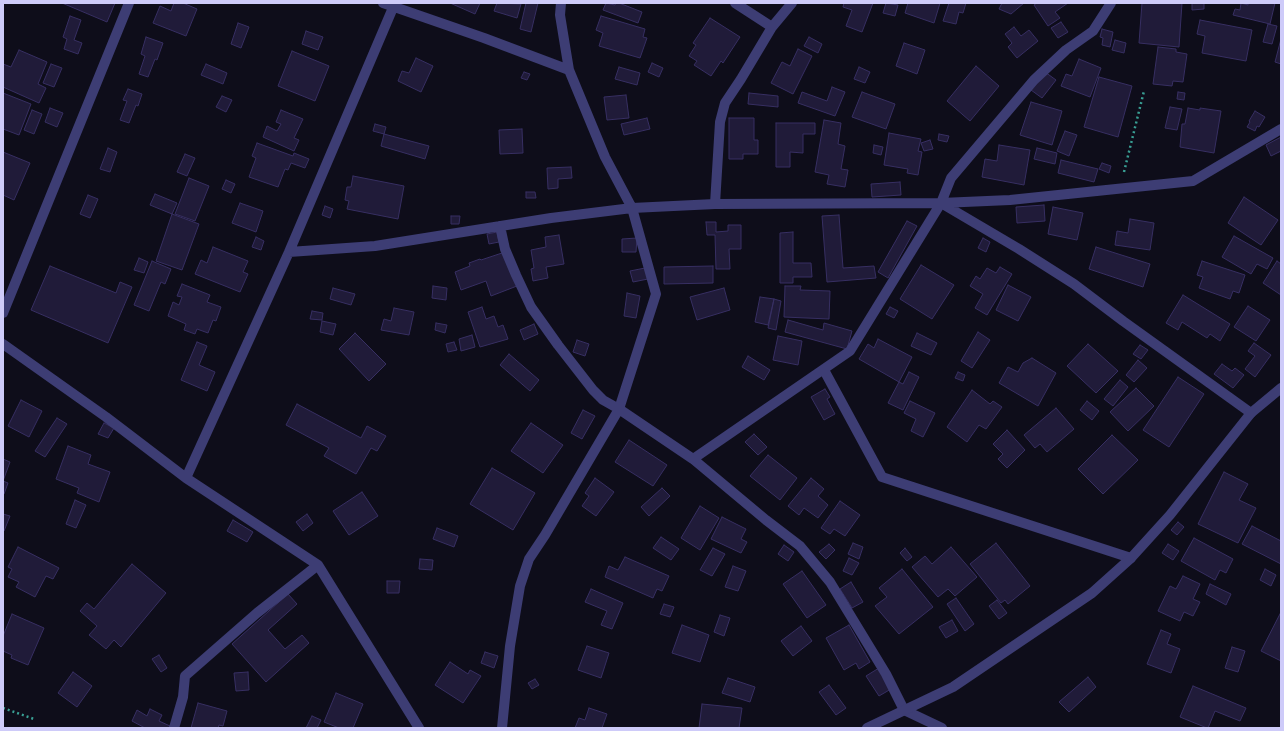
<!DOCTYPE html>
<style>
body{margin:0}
#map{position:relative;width:1284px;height:731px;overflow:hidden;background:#0e0d1a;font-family:"Titillium Web",sans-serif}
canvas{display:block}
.frame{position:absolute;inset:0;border:4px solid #cecbf9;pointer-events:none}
</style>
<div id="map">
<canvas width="1284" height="731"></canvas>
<div class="frame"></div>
</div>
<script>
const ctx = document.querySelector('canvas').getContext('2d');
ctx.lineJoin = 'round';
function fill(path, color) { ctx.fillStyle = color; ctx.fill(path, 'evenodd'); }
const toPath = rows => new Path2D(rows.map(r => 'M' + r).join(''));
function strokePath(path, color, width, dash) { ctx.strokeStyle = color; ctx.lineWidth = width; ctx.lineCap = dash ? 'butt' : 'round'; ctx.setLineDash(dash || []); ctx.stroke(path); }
const building = toPath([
 [62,3,115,3,107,22,62,3],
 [174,3,183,3,197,9,186,36,153,23,160,6,171,11,174,3],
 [450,3,480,3,475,14,450,3],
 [497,3,521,4,517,18,494,11,497,3],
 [526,3,538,3,531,32,520,29,526,3],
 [606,3,615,5,616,3,619,3,642,12,638,23,603,10,606,3],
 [844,3,873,3,862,32,846,26,852,10,843,7,844,3],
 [886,3,898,5,895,16,883,13,886,3],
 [908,3,940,3,934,23,905,13,908,3],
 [949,3,966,3,963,13,959,12,956,24,943,21,949,3],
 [1002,3,1024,3,1011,14,999,9,1002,3],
 [1037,3,1068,3,1055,12,1060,18,1048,26,1034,5,1037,3],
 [1142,3,1182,3,1179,47,1139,43,1142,3],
 [1192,3,1204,3,1204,9,1192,10,1192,3],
 [1241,3,1248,5,1248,3,1275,3,1270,24,1233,15,1235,9,1240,10,1241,3],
 [70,16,81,20,74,40,82,43,78,54,64,49,67,39,63,37,70,16],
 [601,16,645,29,643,37,647,38,640,58,599,46,603,33,596,30,601,16],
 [710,18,740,37,723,63,721,61,711,76,694,65,697,61,689,56,696,45,693,43,710,18],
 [1200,20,1252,30,1246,61,1202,53,1205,36,1197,34,1200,20],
 [1061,22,1068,32,1058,38,1051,28,1061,22],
 [238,23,249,27,241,48,231,44,238,23],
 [1268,24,1277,26,1272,44,1263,42,1268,24],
 [1014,27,1021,36,1029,30,1038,41,1017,58,1008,47,1012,43,1005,34,1014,27],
 [1102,29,1113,32,1110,47,1102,45,1103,38,1100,37,1102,29],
 [306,31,323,37,318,50,302,44,306,31],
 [146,37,163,43,157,60,155,59,148,77,139,74,145,56,141,54,146,37],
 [809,37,822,44,818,53,804,46,809,37],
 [1281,39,1281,64,1275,62,1281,39],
 [1115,40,1126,43,1124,53,1112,50,1115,40],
 [904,43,925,50,917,74,896,66,904,43],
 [1158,47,1176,49,1176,52,1187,54,1183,82,1173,81,1172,86,1153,84,1158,47],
 [798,49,812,56,793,94,771,83,782,62,790,66,798,49],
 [19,50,47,62,38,84,46,88,39,103,3,87,3,64,11,67,19,50],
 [292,51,329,66,315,101,278,86,292,51],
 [416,58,433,66,421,92,398,81,402,71,409,73,416,58],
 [1079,59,1101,68,1090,97,1061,86,1066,74,1072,76,1079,59],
 [652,63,663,68,659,77,648,72,652,63],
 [51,64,62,68,54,87,43,83,51,64],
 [206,64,227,73,223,84,201,75,206,64],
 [976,66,999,86,970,121,947,101,976,66],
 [619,67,640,73,637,85,615,79,619,67],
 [859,67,870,72,865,83,854,79,859,67],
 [524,72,530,74,527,80,521,78,524,72],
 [1045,72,1056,80,1042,98,1031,90,1045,72],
 [1099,77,1132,86,1118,137,1084,127,1099,77],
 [832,87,845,92,835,116,798,103,802,92,827,101,832,87],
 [128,89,142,94,138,106,136,105,129,123,120,120,127,101,123,100,128,89],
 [862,92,895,104,886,129,852,117,862,92],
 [1178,92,1185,93,1184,100,1177,99,1178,92],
 [3,93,31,104,19,135,3,129,3,93],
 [749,93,778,96,778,107,748,104,749,93],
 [626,95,629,118,607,120,604,97,626,95],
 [222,96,232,100,226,112,216,107,222,96],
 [1031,102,1062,111,1052,145,1020,135,1031,102],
 [1170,107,1182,109,1177,130,1165,128,1170,107],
 [50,108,63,113,57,127,45,122,50,108],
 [1188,108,1200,110,1200,108,1221,111,1214,153,1180,147,1182,124,1185,124,1188,108],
 [32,110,42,114,34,134,24,130,32,110],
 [281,110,303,119,294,138,299,140,294,151,263,137,267,126,277,131,281,124,276,122,281,110],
 [1255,111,1265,117,1259,127,1257,126,1255,131,1247,127,1250,122,1249,121,1255,111],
 [647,118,650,129,624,135,621,124,647,118],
 [729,118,754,118,754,140,758,140,758,154,743,154,743,159,729,159,729,118],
 [824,120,841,123,838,144,845,146,841,169,848,170,845,187,827,184,829,175,815,172,824,120],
 [776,123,815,123,815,134,803,134,803,153,790,152,790,167,776,167,776,123],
 [375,124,386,127,384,134,373,131,375,124],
 [522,129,523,153,500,154,499,130,522,129],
 [1065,131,1077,135,1069,156,1057,151,1065,131],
 [889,133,921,139,918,151,922,152,918,175,907,173,908,169,884,165,889,133],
 [384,134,429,146,425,159,381,146,384,134],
 [939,134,949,136,947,142,938,140,939,134],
 [1281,137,1281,151,1271,156,1266,145,1281,137],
 [930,140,933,149,924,151,921,143,930,140],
 [257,143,293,156,294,153,309,159,305,168,291,163,288,170,285,169,278,187,249,177,256,158,252,156,257,143],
 [874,145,883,147,881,155,873,153,874,145],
 [999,145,1030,150,1024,185,982,177,985,159,997,161,999,145],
 [108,148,117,152,110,172,100,169,108,148],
 [1037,148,1057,153,1055,164,1034,159,1037,148],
 [3,152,30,163,14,200,3,195,3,152],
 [185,154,195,158,187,176,177,172,185,154],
 [1061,160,1098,169,1094,182,1058,173,1061,160],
 [1102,163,1111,166,1109,173,1099,169,1102,163],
 [571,167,572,178,558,179,558,188,548,189,547,168,571,167],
 [353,176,404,186,398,219,347,209,349,201,345,200,347,187,351,187,353,176],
 [189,178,209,186,195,221,175,214,189,178],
 [226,180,235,184,231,193,222,189,226,180],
 [900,182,901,195,872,197,871,184,900,182],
 [526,192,535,192,536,198,526,198,526,192],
 [155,194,177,203,172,214,150,205,155,194],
 [88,195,98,199,90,218,80,214,88,195],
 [1244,197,1278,220,1261,245,1228,223,1244,197],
 [240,203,263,211,256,232,232,223,240,203],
 [1044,205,1045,221,1017,223,1016,207,1044,205],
 [325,206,333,209,330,218,322,215,325,206],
 [1053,207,1083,213,1077,240,1048,234,1053,207],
 [172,214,199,224,182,270,156,261,172,214],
 [839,215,843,268,874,266,876,278,827,282,822,216,839,215],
 [451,216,460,216,459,224,451,224,451,216],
 [1130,219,1154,223,1150,250,1115,245,1117,231,1128,233,1130,219],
 [907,221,917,226,888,278,878,272,907,221],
 [706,222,716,222,716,232,728,231,728,225,741,225,741,249,729,249,730,269,716,269,715,235,707,235,706,222],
 [497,232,499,242,489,244,487,234,497,232],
 [793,232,793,263,811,263,812,277,793,277,793,283,780,283,780,233,793,232],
 [559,235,564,264,546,267,548,278,533,281,531,269,534,268,531,250,546,247,545,237,559,235],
 [1234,236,1273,258,1267,269,1257,264,1251,274,1222,257,1234,236],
 [256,237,264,241,261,250,252,247,256,237],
 [637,238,636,252,622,252,622,239,637,238],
 [983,238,990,242,986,252,978,248,983,238],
 [213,247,248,261,243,272,248,274,240,292,195,274,201,260,207,263,213,247],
 [1096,247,1150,264,1143,287,1089,269,1096,247],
 [505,252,517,286,491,296,486,281,461,290,455,272,470,266,469,263,480,259,481,260,505,252],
 [139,258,148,262,144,273,134,270,139,258],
 [152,261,171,269,165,284,161,282,149,311,134,305,152,261],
 [1202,261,1245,275,1239,293,1233,291,1230,299,1199,288,1203,277,1197,275,1202,261],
 [1277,261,1281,264,1281,295,1263,283,1277,261],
 [921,265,954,285,932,319,900,299,921,265],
 [50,266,116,293,120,282,132,287,108,343,31,310,50,266],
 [713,266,713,283,664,284,664,267,713,266],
 [1000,267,1012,274,987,315,975,308,983,294,970,286,976,276,980,279,987,268,996,273,1000,267],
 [645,268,648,279,633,282,630,271,645,268],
 [182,284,210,295,207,302,221,307,216,321,213,320,208,333,197,329,195,334,184,330,186,324,168,316,173,302,179,305,182,297,177,296,182,284],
 [1008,285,1031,297,1018,321,996,310,1008,285],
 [433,286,447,288,446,300,432,298,433,286],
 [785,286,801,286,800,290,830,291,829,319,784,317,785,286],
 [333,288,355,294,351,305,330,299,333,288],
 [724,288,730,310,697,320,690,297,724,288],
 [627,293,640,296,636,318,624,316,627,293],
 [1183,295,1230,324,1220,341,1210,334,1207,338,1182,322,1178,330,1166,323,1183,295],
 [760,297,774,299,768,325,755,322,760,297],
 [774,299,781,301,776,330,768,328,774,299],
 [1248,306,1270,320,1256,341,1234,327,1248,306],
 [482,307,486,319,494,316,498,327,503,325,508,339,480,347,468,312,482,307],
 [890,307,898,311,894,318,886,314,890,307],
 [394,308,414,312,409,335,381,330,384,319,391,321,394,308],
 [312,311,323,313,322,320,310,319,312,311],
 [788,320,823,330,824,323,852,331,847,349,785,332,788,320],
 [322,321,336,324,333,335,320,332,322,321],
 [436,323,447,325,445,333,435,330,436,323],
 [534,324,538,334,524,340,520,330,534,324],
 [978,332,990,340,972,368,961,361,978,332],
 [355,333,386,364,369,381,339,349,355,333],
 [917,333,937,343,931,355,911,346,917,333],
 [472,335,475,347,461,351,459,339,472,335],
 [778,336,802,341,798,365,773,360,778,336],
 [878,339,912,357,899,382,859,359,868,344,874,348,878,339],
 [577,340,589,344,585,356,573,352,577,340],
 [197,342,207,346,199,365,215,372,207,391,181,380,197,342],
 [454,342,457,350,448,352,446,344,454,342],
 [1254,343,1271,355,1255,377,1245,369,1255,356,1248,351,1254,343],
 [1088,344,1118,371,1096,393,1067,366,1088,344],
 [1140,345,1148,350,1141,359,1133,354,1140,345],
 [509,354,539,380,530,391,500,365,509,354],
 [748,356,770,370,764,380,742,367,748,356],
 [1032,358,1056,373,1038,406,999,383,1008,367,1018,372,1023,363,1032,358],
 [1138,360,1147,368,1134,382,1126,375,1138,360],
 [1222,364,1232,371,1235,368,1244,375,1233,388,1214,374,1222,364],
 [909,372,919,377,903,410,888,403,899,382,903,384,909,372],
 [958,372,965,375,963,381,955,378,958,372],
 [1178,377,1204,394,1169,447,1143,430,1178,377],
 [1120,380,1128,387,1113,406,1104,399,1120,380],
 [1136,388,1154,406,1128,431,1110,412,1136,388],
 [825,389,830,397,827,399,835,414,824,420,811,397,825,389],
 [972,390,990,404,993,401,1002,407,986,429,979,425,967,442,947,427,972,390],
 [21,400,42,411,29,437,8,426,21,400],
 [910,401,935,413,923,437,911,431,916,419,904,413,910,401],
 [1087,401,1099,411,1092,420,1080,410,1087,401],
 [297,404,361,438,367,426,386,436,377,451,371,448,356,474,324,456,329,448,286,425,297,404],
 [1056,408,1074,429,1047,452,1040,444,1035,448,1024,435,1056,408],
 [583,410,595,416,582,439,571,433,583,410],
 [57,418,67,424,45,457,35,451,57,418],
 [104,423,114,428,108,438,98,434,104,423],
 [531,423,563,445,543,473,511,451,531,423],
 [1007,430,1025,450,1007,468,998,459,1003,454,993,444,1007,430],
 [754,434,767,447,758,455,745,442,754,434],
 [1112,435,1138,460,1103,494,1078,469,1112,435],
 [629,440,667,465,653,486,615,462,629,440],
 [68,446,91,455,88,464,110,472,99,502,77,493,79,488,56,479,68,446],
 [768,455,797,478,780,500,750,476,768,455],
 [3,459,10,462,3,481,8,483,4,494,3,493,3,459],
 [492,468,535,493,513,530,470,504,492,468],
 [1224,472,1248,484,1239,500,1256,508,1238,543,1198,524,1224,472],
 [595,478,614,492,596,516,582,506,589,496,585,493,595,478],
 [811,478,824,489,818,496,828,505,818,518,804,508,799,515,788,506,811,478],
 [662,488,670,496,649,516,641,507,662,488],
 [362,492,378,516,349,535,333,511,362,492],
 [75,500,86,505,76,528,66,524,75,500],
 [840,501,860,515,845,536,834,529,830,534,821,528,840,501],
 [700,506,719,518,700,550,681,538,700,506],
 [3,514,10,516,4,531,3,530,3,514],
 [307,514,313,523,303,531,296,522,307,514],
 [722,517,746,529,741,539,747,542,741,553,711,539,722,517],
 [233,520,253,532,247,542,227,531,233,520],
 [1178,522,1184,527,1177,535,1171,530,1178,522],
 [1252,526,1281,541,1281,564,1242,544,1252,526],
 [437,528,458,536,454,547,433,539,437,528],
 [661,537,679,549,671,560,653,548,661,537],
 [1194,538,1233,559,1226,573,1220,570,1215,580,1181,561,1194,538],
 [853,543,863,547,859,559,848,554,853,543],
 [996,543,1030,586,1008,604,1005,600,1001,603,970,564,996,543],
 [829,544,835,550,826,559,819,552,829,544],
 [1168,544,1179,551,1173,560,1162,553,1168,544],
 [784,545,794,552,788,561,778,554,784,545],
 [18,547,59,568,53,579,46,576,35,597,16,587,19,582,8,577,12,569,8,567,18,547],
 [951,547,977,577,955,596,948,589,938,597,912,567,925,556,932,564,951,547],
 [713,548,725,554,712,576,700,570,713,548],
 [905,548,912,557,907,561,900,553,905,548],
 [625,557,669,576,662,591,657,589,653,598,605,577,609,566,618,570,625,557],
 [849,558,859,563,852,575,843,571,849,558],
 [420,559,433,560,432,570,419,569,420,559],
 [132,564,166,593,121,647,114,640,106,649,89,635,97,626,80,611,87,603,94,609,132,564],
 [733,566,746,571,738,591,725,587,733,566],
 [902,569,933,607,899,634,875,606,887,597,879,588,902,569],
 [1265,569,1276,575,1271,586,1260,580,1265,569],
 [802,571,826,605,807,618,783,584,802,571],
 [1183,576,1200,584,1193,599,1200,602,1193,616,1184,612,1180,621,1158,611,1170,586,1176,589,1183,576],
 [387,581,400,581,399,593,387,593,387,581],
 [851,582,863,602,852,608,840,589,851,582],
 [1210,584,1231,594,1226,605,1206,594,1210,584],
 [591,589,623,603,612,629,601,625,607,611,585,602,591,589],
 [288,594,297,604,268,630,285,649,302,635,309,643,266,682,232,644,288,594],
 [956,598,974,624,965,631,947,604,956,598],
 [997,600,1007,613,999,619,989,606,997,600],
 [664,604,674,607,670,617,660,614,664,604],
 [1281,612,1281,661,1261,651,1281,612],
 [12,614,44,628,28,665,11,658,12,655,3,651,3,636,12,614],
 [720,615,730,618,724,636,714,632,720,615],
 [952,620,958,631,946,638,939,627,952,620],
 [682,625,709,635,700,662,672,653,682,625],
 [849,625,870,662,859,669,856,663,844,670,826,638,849,625],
 [801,626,812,641,793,656,781,641,801,626],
 [1161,630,1171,634,1167,644,1180,649,1171,673,1147,664,1161,630],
 [587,646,609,653,601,678,578,670,587,646],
 [1232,647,1245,651,1238,672,1225,668,1232,647],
 [485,652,498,656,494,668,481,663,485,652],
 [159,655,167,668,161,672,152,659,159,655],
 [450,662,468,674,470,670,481,676,463,703,435,685,450,662],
 [879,668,891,689,879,696,866,676,879,668],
 [73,672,92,686,77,707,58,693,73,672],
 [248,672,249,690,236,691,234,673,248,672],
 [1088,677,1096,687,1069,712,1059,702,1088,677],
 [728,678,755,687,750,702,722,693,728,678],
 [535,679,539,685,532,689,528,683,535,679],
 [829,685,846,708,836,715,819,692,829,685],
 [1193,686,1246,708,1240,721,1215,711,1208,728,1207,728,1180,717,1193,686],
 [336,693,363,704,353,728,339,728,324,722,336,693],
 [198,703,227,711,223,726,219,725,218,728,191,728,198,703],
 [702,704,742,708,739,728,699,728,702,704],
 [589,708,607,714,602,728,575,728,579,718,585,720,589,708],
 [150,709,162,715,159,721,170,726,169,728,145,728,132,721,137,710,147,716,150,709],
 [312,716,321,720,317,728,306,728,312,716]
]);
const path = toPath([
 [1124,172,1144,91],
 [3,708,34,719]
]);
const minor = toPath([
 [383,3,484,38,569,70],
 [735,3,772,27],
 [941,203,1019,249,1074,284,1123,321,1251,413],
 [715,204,720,122,725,103,741,79,772,27,792,3],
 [500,226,505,249,516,275,531,307,558,345,593,390,603,400,619,409,693,459,766,520,800,546,830,582,886,674,904,710,942,728],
 [289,252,375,246,551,218,632,208,715,204,941,203,1010,200,1193,181,1281,129],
 [3,313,129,3],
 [3,344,106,417,186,478,318,565,419,728],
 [824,370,882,477,1131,558],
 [693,459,850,351,941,203,951,178,1034,80,1066,50,1093,31,1111,3],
 [186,478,289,252,395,3],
 [174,728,183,697,185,676,257,613,318,565],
 [502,728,510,646,520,586,529,559,545,535,619,409,656,294,632,208,605,157,569,70,560,15,561,3]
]);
const tertiary = toPath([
 [867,728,953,687,1092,593,1131,558,1170,515,1251,413,1281,388]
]);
fill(building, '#201b39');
strokePath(building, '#372f62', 1);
strokePath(path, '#399f94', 2.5, [2, 3]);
strokePath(minor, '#3d3d74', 10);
strokePath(tertiary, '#3d3d74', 10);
</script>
